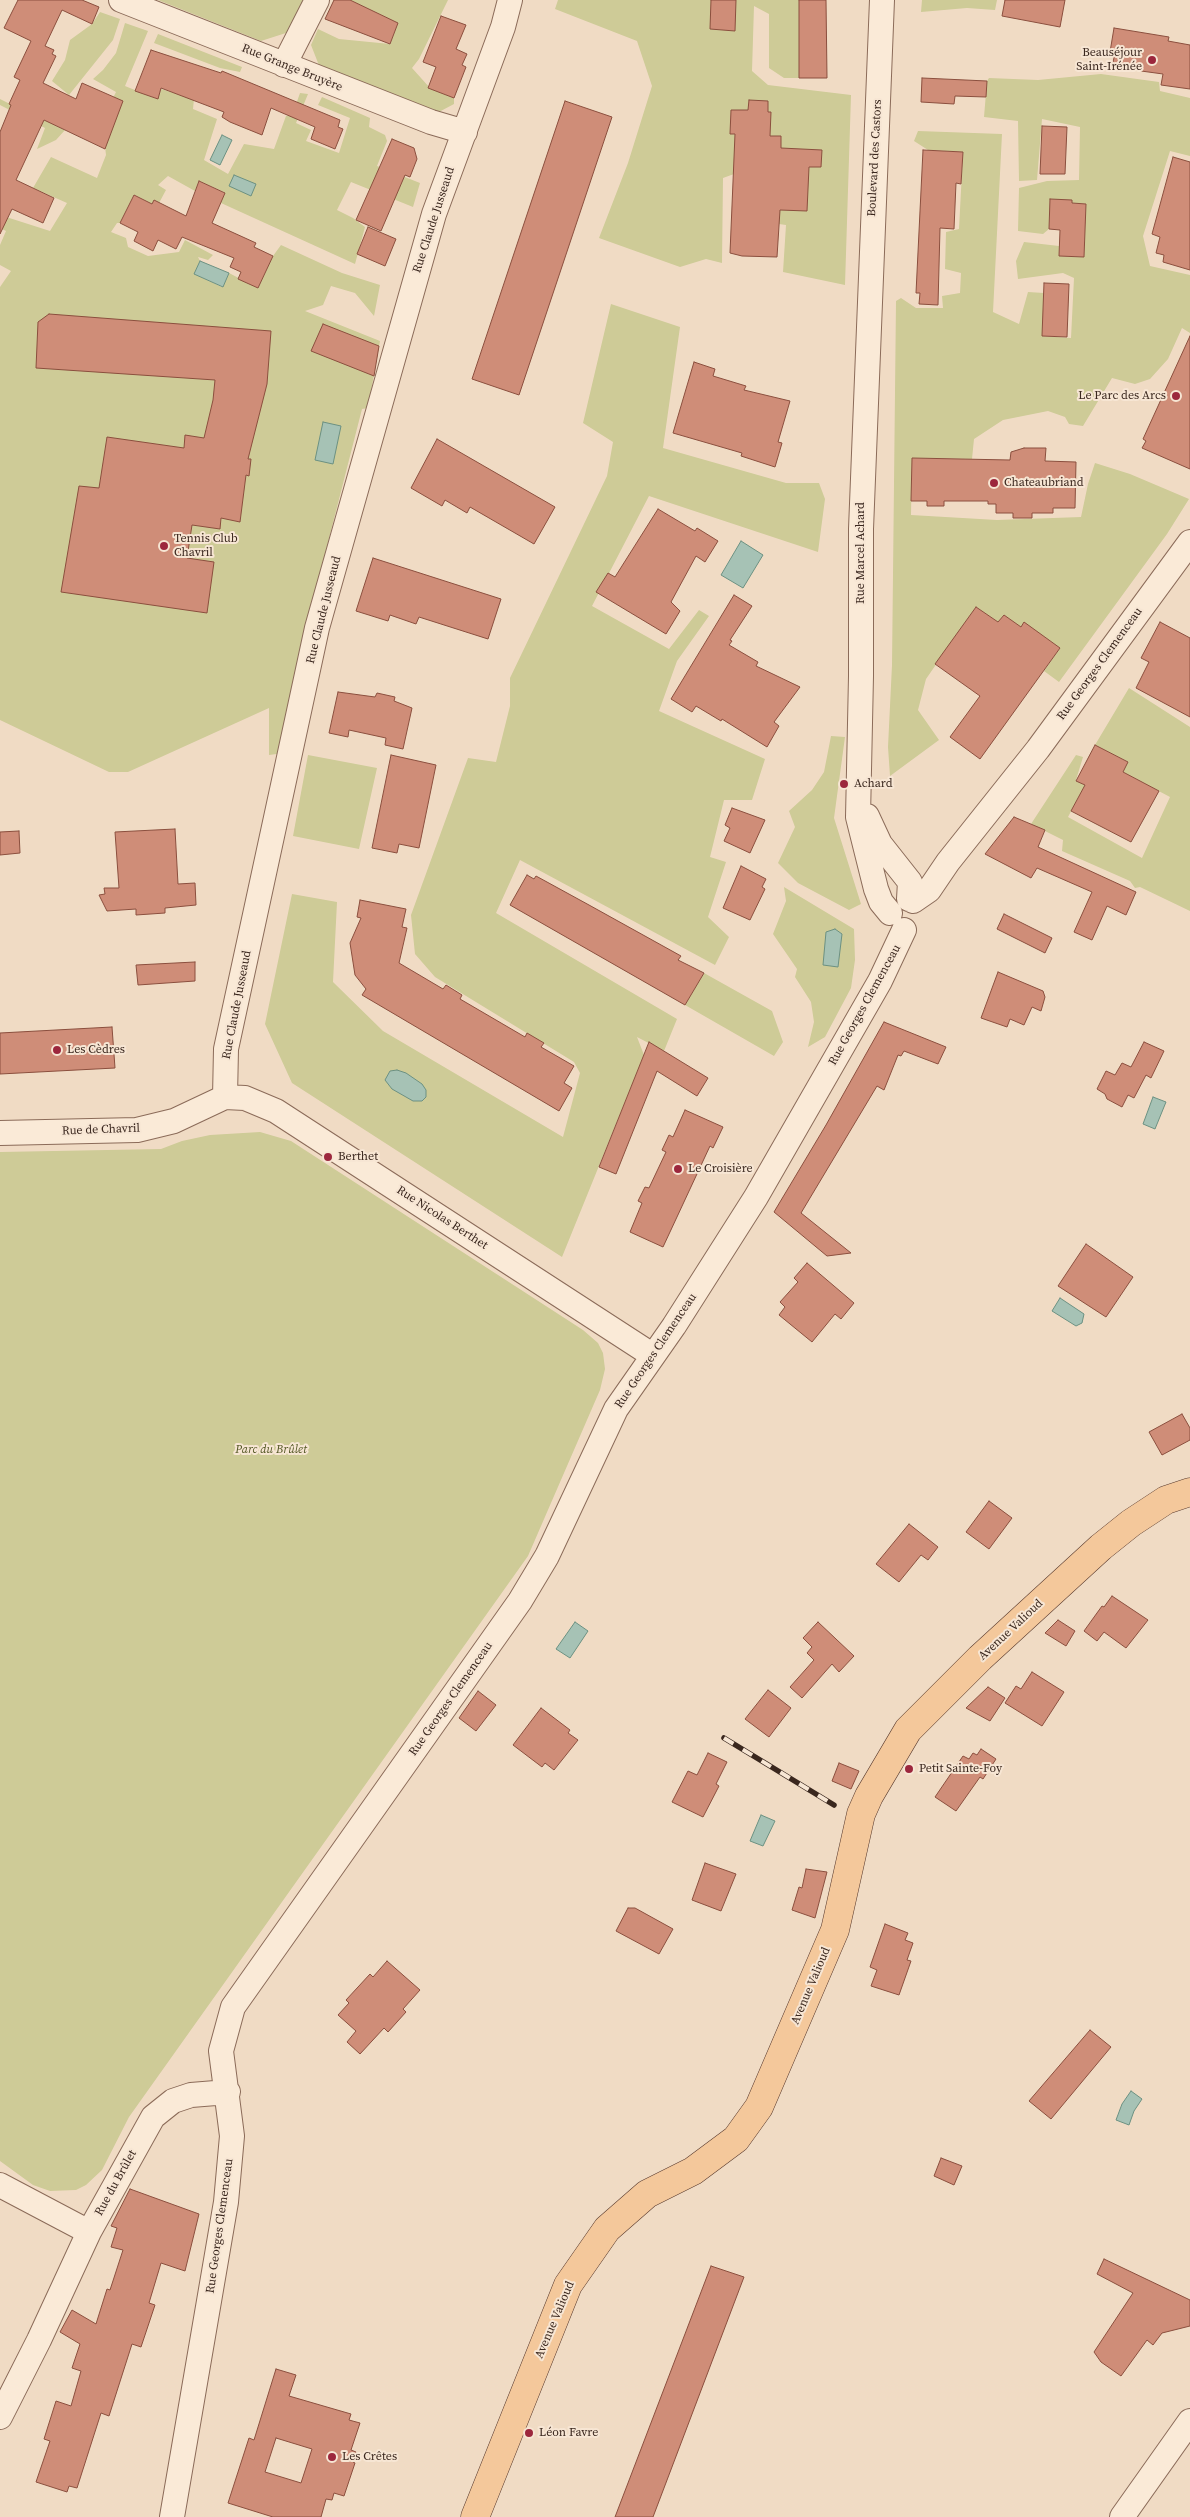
<!DOCTYPE html>
<meta charset="utf-8">
<style>
body{margin:0}
canvas{display:block;background:#f0dbc4}
</style>
<canvas width="1190" height="2517"></canvas>
<script>
const ctx = document.querySelector('canvas').getContext('2d');
ctx.lineJoin = 'round';
function fill(path, color) { ctx.fillStyle = color; ctx.fill(path, 'evenodd'); }
const toPath = rows => new Path2D(rows.map(r => 'M' + r).join(''));
function strokePath(path, color, width, dash) { ctx.strokeStyle = color; ctx.lineWidth = width; ctx.lineCap = dash ? 'butt' : 'round'; ctx.setLineDash(dash || []); ctx.stroke(path); }
function drawText(font, color, halo, rows, align = 'center') {
  ctx.font = font + ' "Source Serif 4",serif'; ctx.lineWidth = 4; ctx.setLineDash([]); ctx.textBaseline = 'middle'; ctx.strokeStyle = halo; ctx.fillStyle = color; for (const [text, x, y, turn = 0] of rows) {
    ctx.save(); ctx.translate(x, y); ctx.rotate((+turn || 0) * Math.PI / 180); ctx.textAlign = isNaN(turn) ? turn : align; if (halo) ctx.strokeText(text, 0, 0); ctx.fillText(text, 0, 0); ctx.restore();
  }
}
const green = toPath([
 [158,0,304,0,289,32,261,41],
 [350,0,448,0,419,59,412,68,430,88,454,98,454,104,437,113,320,68,311,45,318,29,339,39,390,44,398,23],
 [558,0,799,0,799,78,784,78,769,68,769,14,754,6,752,71,768,85,851,95,845,285,783,272,786,225,779,224,777,195,781,137,770,136,770,112,731,110,730,134,747,135,734,174,723,178,722,263,706,259,680,267,599,238,628,163,652,86,637,41,555,9],
 [922,0,997,0,995,10,967,8,921,12],
 [100,12,120,19,113,40,69,95,52,81,65,60,70,40,92,24],
 [125,23,148,31,125,86,157,99,161,89,194,99,193,109,217,119,204,160,228,174,244,144,274,149,286,116,292,116,300,93,308,94,296,123,311,130,306,141,339,153,350,118,318,105,322,97,370,118,369,127,385,135,387,141,377,166,420,183,413,207,351,182,337,210,353,218,365,227,355,264,221,203,224,192,199,181,195,191,168,176,158,185,166,190,159,203,152,204,134,195,120,223,117,223,111,232,126,238,128,247,148,256,179,252,185,240,213,255,208,260,198,257,200,261,195,274,222,287,229,273,258,288,273,256,281,245,342,273,380,285,374,316,355,293,331,286,323,305,305,311,380,341,368,408,362,409,310,613,284,753,269,755,269,708,128,772,109,772,0,720,0,287,11,271,0,265,0,245,6,231,0,228,0,215,50,231,67,203,33,188,51,157,97,178,106,155,102,120,116,92,93,79,103,70,116,53],
 [158,34,242,67,240,72,220,68,154,43],
 [1101,74,1159,82,1160,91,1190,98,1190,156,1170,151,1143,236,1150,266,1190,275,1190,333,1182,328,1168,359,1150,379,1135,384,1112,378,1083,426,1069,424,1065,417,1048,411,1003,420,974,439,972,459,912,458,911,515,997,520,1081,517,1088,484,1095,463,1130,474,1189,499,1167,534,1059,682,1044,671,1060,648,1024,623,1021,627,1004,615,998,622,976,607,926,679,918,710,939,740,890,776,888,747,892,665,896,301,901,298,916,308,943,308,942,296,960,293,961,273,945,269,946,232,959,229,963,152,928,150,914,141,918,131,1002,134,993,312,1019,324,1028,292,1044,293,1042,336,1071,338,1074,278,1063,273,1018,279,1016,261,1024,242,1059,246,1059,256,1084,257,1086,204,1072,203,1072,200,1050,200,1049,229,1043,234,1018,231,1019,188,1047,181,1079,180,1080,127,1042,119,1037,180,1019,181,1018,121,984,117,987,81,989,78,1038,80],
 [0,99,16,107,28,105,51,123,65,130,56,140,37,149,45,128,0,105],
 [611,304,680,327,663,448,786,483,819,483,825,499,818,552,649,496,592,606,669,649,699,610,709,616,677,661,659,711,765,759,752,800,724,800,710,857,726,862,708,917,729,937,715,965,520,860,496,913,677,1019,664,1051,637,1037,644,1055,562,1257,292,1083,265,1024,292,894,337,902,333,982,383,1031,563,1137,580,1073,574,1062,435,977,415,954,411,915,468,758,496,762,510,706,510,678,607,476,613,442,583,423],
 [1129,688,1190,727,1190,911,1140,887,1135,888,1130,881,1062,851,1063,840,1031,824,1076,755,1083,757,1076,780,1085,785,1068,817,1142,858,1170,797,1123,772,1128,762,1095,745],
 [831,736,845,737,834,818,861,904,849,910,798,883,778,863,795,827,789,811,812,790,824,772],
 [308,755,377,768,359,849,293,836],
 [784,887,854,929,855,960,851,988,825,1037,808,1047,814,1022,811,1002,795,977,797,969,773,934,786,901],
 [704,973,772,1011,783,1042,774,1056,685,1005],
 [260,1132,291,1141,583,1330,598,1343,603,1353,605,1369,600,1390,528,1556,129,2117,102,2170,86,2185,76,2190,50,2191,33,2185,0,2161,0,1152,161,1149,182,1141,210,1135]
]);
const water = toPath([
 [222,135,232,140,220,165,210,160,222,135],
 [234,175,256,184,251,196,229,186,234,175],
 [200,261,229,273,223,287,194,274,200,261],
 [323,422,341,426,333,464,315,460,323,422],
 [741,541,763,555,743,588,721,575,741,541],
 [835,929,842,934,838,967,823,965,826,932,835,929],
 [397,1070,406,1073,422,1084,426,1090,426,1097,422,1101,413,1101,392,1089,385,1080,390,1071,397,1070],
 [1153,1097,1166,1102,1155,1129,1143,1124,1153,1097],
 [1060,1298,1084,1314,1082,1323,1076,1326,1052,1311,1060,1298],
 [575,1622,588,1631,570,1658,556,1649,575,1622],
 [761,1815,775,1821,763,1846,750,1841,761,1815],
 [1131,2091,1142,2099,1134,2111,1129,2125,1116,2120,1122,2104,1131,2091]
]);
const building = toPath([
 [18,0,82,0,99,7,92,24,62,10,45,46,54,50,52,54,56,56,43,83,76,99,82,83,123,101,105,149,44,120,16,180,54,198,43,223,12,209,0,234,0,132,11,105,9,104,20,80,14,77,31,41,4,28,18,0],
 [334,0,350,0,398,23,390,44,325,19,334,0],
 [711,0,736,0,735,31,710,29,711,0],
 [799,0,826,0,827,78,799,78,799,0],
 [1005,0,1065,0,1060,27,1002,16,1005,0],
 [441,16,466,25,456,49,467,54,462,65,466,67,454,98,428,88,436,67,423,62,441,16],
 [1114,28,1169,37,1168,41,1190,45,1190,89,1161,85,1163,74,1112,67,1115,53,1110,52,1114,28],
 [151,50,221,73,222,71,340,120,338,127,343,129,335,149,311,139,315,127,271,108,262,135,230,122,222,117,224,112,161,88,158,99,135,91,151,50],
 [922,78,987,81,986,97,955,96,954,104,921,102,922,78],
 [749,100,768,101,768,112,771,112,770,136,781,136,781,148,822,150,821,167,809,167,807,211,780,210,777,257,742,256,730,253,735,134,730,134,731,110,748,110,749,100],
 [565,101,612,117,519,395,472,379,565,101],
 [1042,126,1067,127,1065,174,1040,174,1042,126],
 [392,139,414,148,417,159,410,177,405,175,381,231,356,220,392,139],
 [923,150,963,152,961,184,956,183,954,229,940,228,938,305,919,304,920,293,916,293,923,150],
 [1173,157,1190,162,1190,270,1163,262,1164,255,1156,253,1160,237,1152,234,1173,157],
 [199,181,225,193,212,223,256,243,254,247,273,256,258,288,238,279,241,272,230,267,234,258,182,237,176,249,158,240,153,251,134,241,138,232,120,223,134,195,152,204,154,200,186,216,199,181],
 [1050,199,1072,200,1072,203,1086,204,1084,257,1059,256,1060,230,1049,229,1050,199],
 [368,227,396,239,385,266,357,254,368,227],
 [1044,283,1069,284,1067,337,1042,336,1044,283],
 [49,314,271,331,267,384,248,459,251,459,249,476,246,475,240,522,221,518,220,529,192,525,187,558,214,562,207,613,61,592,79,486,99,488,107,437,184,448,185,435,204,438,213,400,215,380,36,368,38,322,49,314],
 [323,324,379,346,374,376,311,351,323,324],
 [1190,336,1190,469,1142,448,1146,441,1143,439,1190,336],
 [694,362,715,369,713,376,746,386,744,390,790,401,778,442,782,443,775,467,741,456,742,453,673,433,694,362],
 [437,439,555,507,534,544,470,507,467,513,445,500,442,506,411,488,437,439],
 [1024,448,1046,448,1045,461,1076,462,1075,508,1053,508,1053,513,1032,513,1032,518,1013,518,1013,513,996,513,996,504,988,504,988,501,944,501,944,506,927,506,927,501,911,501,912,458,1010,460,1011,452,1024,448],
 [658,509,695,531,697,528,718,541,705,562,696,556,671,602,680,611,666,634,596,592,608,573,615,577,658,509],
 [373,558,501,599,488,639,419,617,416,624,390,615,388,621,356,611,373,558],
 [734,595,752,606,730,640,732,641,729,645,758,662,756,666,800,687,774,722,779,726,767,747,722,719,721,721,696,706,692,712,671,699,734,595],
 [976,607,998,622,1004,615,1021,627,1024,622,1060,648,980,759,950,737,980,696,935,664,976,607],
 [1160,622,1190,638,1190,717,1136,688,1149,662,1141,658,1160,622],
 [338,692,375,697,377,693,395,697,394,701,412,708,403,749,385,745,386,738,349,730,348,737,329,733,338,692],
 [1095,745,1128,762,1123,772,1159,791,1131,842,1071,811,1085,785,1076,781,1095,745],
 [391,755,436,765,419,848,399,844,397,853,372,848,391,755],
 [732,808,765,820,750,853,724,841,730,828,725,825,732,808],
 [1014,817,1045,830,1038,847,1136,892,1126,915,1107,906,1092,940,1074,932,1092,892,1037,868,1031,878,985,854,1014,817],
 [175,829,178,884,195,883,196,905,165,908,165,913,136,915,136,909,107,911,99,895,105,894,104,888,119,888,115,832,175,829],
 [19,831,20,853,0,855,0,832,19,831],
 [741,866,766,879,762,887,765,889,750,920,723,908,741,866],
 [527,875,534,879,536,876,589,905,681,956,678,960,704,973,685,1005,510,905,527,875],
 [360,900,406,909,402,927,407,928,399,963,443,989,446,985,462,995,460,999,525,1037,527,1033,544,1043,541,1047,574,1066,564,1083,572,1088,559,1111,362,995,366,989,355,975,350,943,361,918,357,917,360,900],
 [1004,914,1052,938,1045,953,997,929,1004,914],
 [195,962,195,981,138,985,136,965,195,962],
 [998,972,1043,991,1045,997,1041,1011,1032,1007,1024,1025,1010,1019,1007,1027,981,1018,998,972],
 [884,1022,946,1047,938,1064,904,1051,901,1056,898,1055,884,1090,877,1086,801,1213,851,1253,827,1256,774,1212,826,1125,884,1022],
 [112,1027,115,1068,0,1074,0,1033,112,1027],
 [649,1042,708,1078,697,1096,657,1071,616,1174,599,1167,649,1042],
 [1144,1042,1164,1051,1151,1078,1146,1075,1134,1098,1128,1095,1122,1107,1107,1099,1105,1094,1097,1089,1106,1071,1115,1075,1122,1063,1131,1067,1144,1042],
 [685,1110,723,1127,713,1148,710,1146,663,1247,630,1232,642,1203,638,1201,645,1187,649,1188,666,1152,662,1150,669,1135,673,1137,685,1110],
 [1086,1244,1133,1277,1106,1317,1058,1286,1086,1244],
 [807,1263,854,1303,841,1319,835,1314,812,1342,779,1315,785,1307,780,1302,798,1282,794,1278,807,1263],
 [1182,1414,1190,1428,1190,1440,1162,1455,1149,1432,1182,1414],
 [989,1501,1012,1518,989,1549,966,1532,989,1501],
 [909,1524,938,1547,928,1560,921,1555,899,1582,876,1564,909,1524],
 [1112,1596,1148,1620,1126,1648,1104,1632,1097,1641,1084,1631,1102,1606,1104,1607,1112,1596],
 [1058,1620,1075,1631,1066,1646,1045,1633,1058,1620],
 [818,1622,854,1656,839,1672,832,1664,802,1698,790,1687,814,1660,807,1653,812,1647,803,1638,818,1622],
 [1032,1672,1064,1692,1042,1726,1005,1703,1016,1686,1021,1689,1032,1672],
 [988,1687,1005,1698,990,1721,966,1708,988,1687],
 [768,1690,791,1708,769,1737,745,1719,768,1690],
 [478,1691,496,1705,476,1731,459,1718,478,1691],
 [541,1708,570,1730,568,1733,578,1740,554,1770,545,1763,542,1767,513,1745,541,1708],
 [981,1749,996,1759,983,1779,980,1777,956,1811,935,1797,963,1756,969,1759,973,1753,977,1755,981,1749],
 [708,1753,727,1762,716,1784,719,1786,703,1817,672,1802,688,1771,697,1775,708,1753],
 [839,1763,859,1771,851,1789,832,1781,839,1763],
 [705,1863,736,1874,721,1911,692,1900,705,1863],
 [806,1869,827,1872,815,1918,792,1910,799,1887,802,1888,806,1869],
 [628,1908,635,1908,673,1929,659,1954,616,1931,628,1908],
 [885,1924,908,1933,905,1940,913,1943,907,1960,911,1961,899,1995,871,1986,877,1970,870,1967,885,1924],
 [387,1961,420,1990,403,2009,406,2012,388,2032,384,2028,360,2054,347,2042,356,2031,338,2015,349,2003,346,2000,370,1974,373,1977,387,1961],
 [1090,2030,1111,2047,1051,2119,1029,2101,1090,2030],
 [941,2158,962,2166,954,2185,934,2176,941,2158],
 [130,2189,199,2214,185,2271,161,2263,149,2303,155,2305,141,2347,132,2344,109,2416,101,2413,77,2488,69,2486,67,2492,36,2482,50,2441,44,2439,56,2401,71,2406,81,2371,72,2368,80,2344,60,2332,72,2310,96,2324,107,2289,110,2290,123,2250,111,2247,117,2228,111,2226,130,2189],
 [1104,2259,1190,2300,1190,2326,1162,2333,1153,2345,1147,2340,1121,2376,1101,2362,1094,2352,1133,2293,1097,2274,1104,2259],
 [711,2266,744,2277,653,2517,615,2517,711,2266],
 [276,2369,296,2375,289,2396,351,2414,349,2420,360,2423,351,2450,356,2452,353,2462,355,2463,344,2496,334,2493,332,2500,326,2499,321,2517,273,2517,228,2503,249,2438,254,2440,276,2369],
 [276,2438,312,2449,301,2483,265,2472,276,2438]
]);
const minor = toPath([
 [121,0,431,122,465,132],
 [882,0,861,529,861,676,858,817,876,889,881,902,890,913],
 [284,65,317,0],
 [867,816,880,844,910,882,909,899],
 [913,901,929,890,948,862,1038,749,1190,542],
 [225,1097,226,1049,317,628,434,214,503,27,510,0],
 [0,1133,137,1130,174,1121,225,1097,245,1098,276,1111,652,1355],
 [0,2185,89,2232],
 [0,2417,39,2340,89,2232,153,2117,173,2101,191,2095,228,2092],
 [172,2517,226,2202,232,2136,221,2051,233,2007,520,1601,547,1556,616,1409,674,1326,756,1197,880,981,904,930],
 [1122,2517,1190,2421]
]);
const major = toPath([
 [475,2517,568,2285,607,2229,647,2194,693,2171,736,2139,759,2107,835,1930,861,1814,869,1796,908,1730,980,1658,1101,1547,1131,1523,1166,1500,1190,1492]
]);
const rail = toPath([
 [724,1738,834,1805]
]);
const markers = [
 [1152,60,5,"#9c273d"],
 [1176,396,5,"#9c273d"],
 [994,483,5,"#9c273d"],
 [164,546,5,"#9c273d"],
 [844,784,5,"#9c273d"],
 [57,1050,5,"#9c273d"],
 [328,1157,5,"#9c273d"],
 [678,1169,5,"#9c273d"],
 [909,1769,5,"#9c273d"],
 [529,2433,5,"#9c273d"],
 [332,2457,5,"#9c273d"]
];
const poiNames = [
 ["Beauséjour",1142,53,"right"],
 ["Saint-Irénée",1142,67,"right"],
 ["Le Parc des Arcs",1166,396,"right"],
 ["Chateaubriand",1004,483],
 ["Tennis Club",174,539],
 ["Chavril",174,553],
 ["Achard",854,784],
 ["Les Cèdres",67,1050],
 ["Berthet",338,1157],
 ["Le Croisière",688,1169],
 ["Petit Sainte-Foy",919,1769],
 ["Léon Favre",539,2433],
 ["Les Crêtes",342,2457]
];
const streetNames = [
 ["Rue Grange Bruyère",292,68,22],
 ["Boulevard des Castors",875,158,-87],
 ["Rue Claude Jusseaud",434,220,-72],
 ["Rue Marcel Achard",861,553,-90],
 ["Rue Claude Jusseaud",324,610,-76],
 ["Rue Georges Clemenceau",1100,664,-54],
 ["Rue Claude Jusseaud",237,1005,-79],
 ["Rue Georges Clemenceau",865,1005,-61],
 ["Rue de Chavril",101,1130,-2],
 ["Rue Nicolas Berthet",442,1218,33],
 ["Rue Georges Clemenceau",656,1351,-56],
 ["Avenue Valioud",1011,1630,-43],
 ["Rue Georges Clemenceau",451,1699,-55],
 ["Avenue Valioud",811,1986,-67],
 ["Rue du Brûlet",116,2183,-61],
 ["Rue Georges Clemenceau",220,2226,-82],
 ["Avenue Valioud",555,2320,-67]
];
const parkNames = [
 ["Parc du Brûlet",271,1450]
];
fill(green, '#cecb97');
fill(water, '#a6c2b5');
strokePath(water, '#6c9182', 1);
fill(building, '#cf8d78');
strokePath(building, '#8b4f3e', 1);
strokePath(minor, '#8b6b59', 26);
strokePath(major, '#593a2e', 29);
strokePath(minor, '#faead7', 24);
strokePath(major, '#f4c89b', 28);
strokePath(rail, '#3a271e', 5.5);
strokePath(rail, '#f7e6d4', 4, [11]);
for (const [x, y, r, color] of markers) { const dot = new Path2D(); dot.arc(x, y, r, 0, 2 * Math.PI); ctx.fillStyle = color; ctx.fill(dot); strokePath(dot, '#f7e6d4', 2); }
drawText('12px', '#3a271e', '#f7e6d4', poiNames, 'left');
drawText('12px', '#3a271e', '#f7e6d4', streetNames);
drawText('italic 12px', '#535724', '#f7e6d4', parkNames);
</script>
